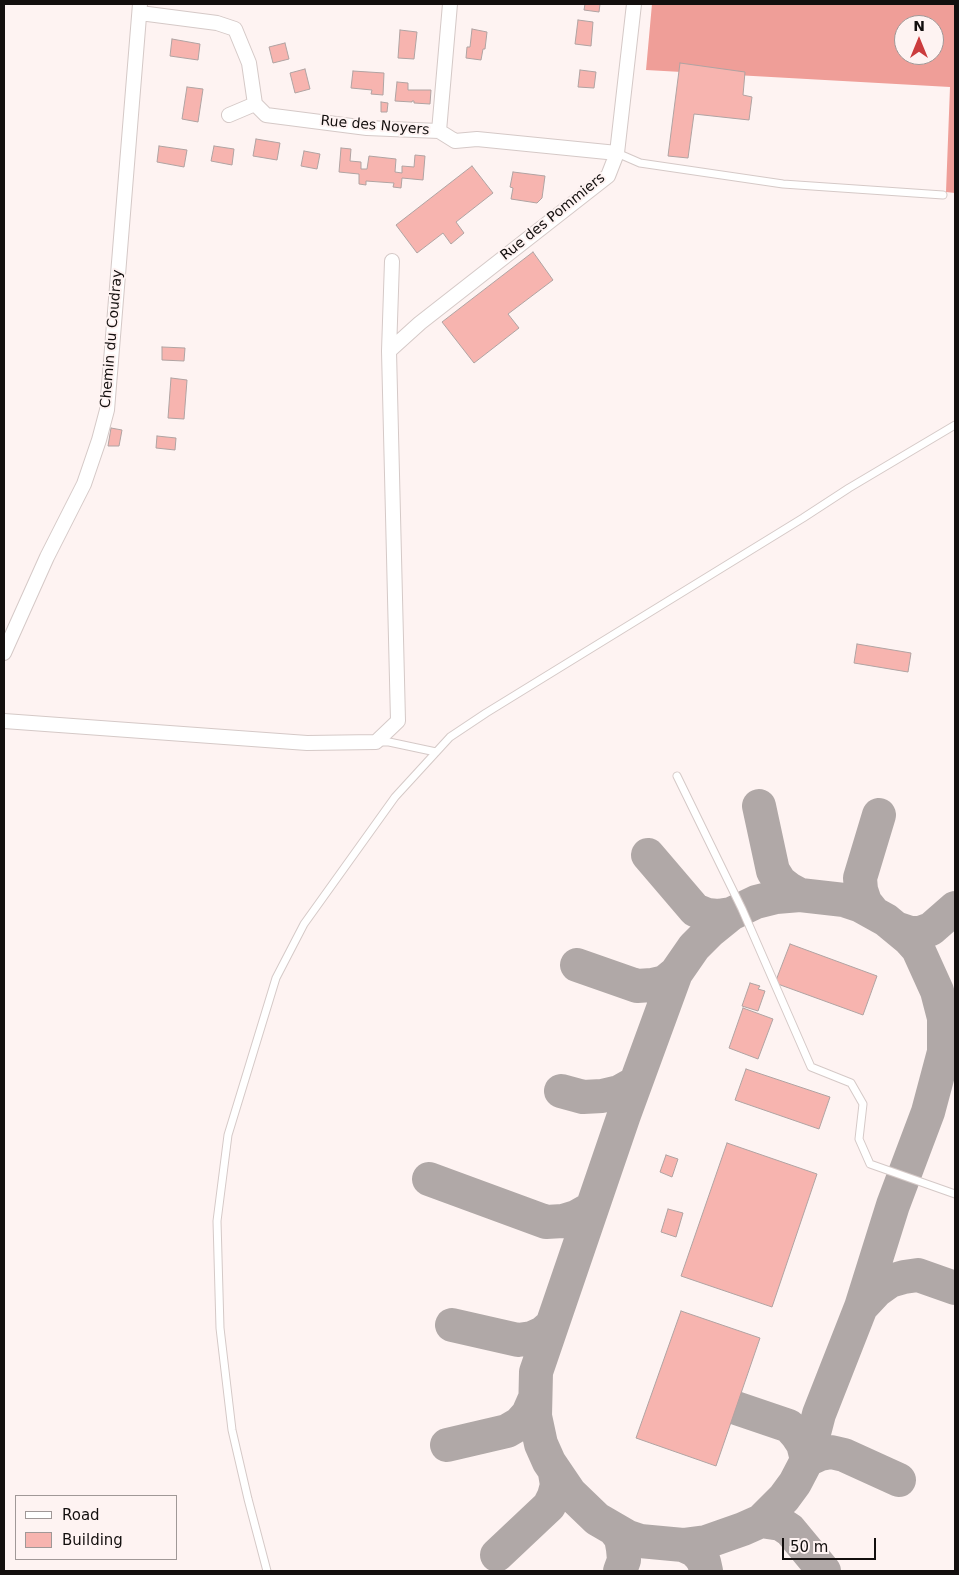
<!DOCTYPE html>
<style>
body{margin:0}
#map{position:relative;width:959px;height:1575px;overflow:hidden;background:#fef3f2;font-family:"DejaVu Sans",sans-serif}
canvas{display:block}
.frame{position:absolute;inset:0;border:5px solid #130f0e;pointer-events:none}
.legend{position:absolute;left:15px;top:1495px;width:162px;height:65px;box-sizing:border-box;background:#fef3f2;border:1px solid #a09897;margin:0;padding:6px 9px;list-style:none;font-size:15px;color:#130f0e}
.legend li{display:flex;align-items:center;gap:10px;height:25px}
.legend b{width:25px;border:1px solid #a09897}
.north{position:absolute;left:894px;top:15px;width:50px;height:50px;box-sizing:border-box;background:#fef3f2;border:1px solid #a09897;border-radius:50%;rotate:0deg;font-size:14px;font-weight:700;line-height:20px;text-align:center;color:#130f0e}
.north::after{content:'';display:block;margin:auto;width:18px;height:22px;background:#cb3c3e;clip-path:polygon(50% 0,100% 100%,50% 72%,0 100%)}
.scale{position:absolute;left:782px;top:1538px;width:94px;height:22px;box-sizing:border-box;border:2px solid #130f0e;border-top:0;padding-left:6px;font-size:15px;line-height:18px;white-space:nowrap;color:#130f0e;-webkit-text-stroke:4px #fef3f2;paint-order:stroke}
</style>
<div id="map">
<canvas width="959" height="1575"></canvas>
<div class="frame"></div>
<ul class="legend">
<li><b style="height:6px;background:#fff"></b>Road</li>
<li><b style="height:14px;background:#f7b4af"></b>Building</li>
</ul>
<div class="north">N</div>
<div class="scale">50 m</div>
</div>
<script>
const ctx = document.querySelector('canvas').getContext('2d');
ctx.lineJoin = 'round';
function fill(path, color) { ctx.fillStyle = color; ctx.fill(path, 'evenodd'); }
const toPath = rows => new Path2D(rows.map(r => 'M' + r).join(''));
function strokePath(path, color, width, dash) { ctx.strokeStyle = color; ctx.lineWidth = width; ctx.lineCap = dash ? 'butt' : 'round'; ctx.setLineDash(dash || []); ctx.stroke(path); }
function drawText(font, color, halo, rows, align = 'center') {
  ctx.font = font + ' "DejaVu Sans",sans-serif'; ctx.lineWidth = 4; ctx.setLineDash([]); ctx.textBaseline = 'middle'; ctx.strokeStyle = halo; ctx.fillStyle = color; for (const [text, x, y, turn = 0] of rows) {
    ctx.save(); ctx.translate(x, y); ctx.rotate((+turn || 0) * Math.PI / 180); ctx.textAlign = isNaN(turn) ? turn : align; if (halo) ctx.strokeText(text, 0, 0); ctx.fillText(text, 0, 0); ctx.restore();
  }
}
const forest = toPath([
 [652,4,955,4,955,193,946,192,950,87,646,70],
 [904,25,934,25,934,55,904,55]
]);
const taxiway = toPath([
 [759,806,773,871,780,882,789,889,800,895],
 [648,855,695,910,707,915,718,916,731,914],
 [873,912,865,902,861,890,860,878,879,815],
 [898,929,910,933,920,933,931,929,955,908],
 [577,965,637,986,652,985,665,982,676,973],
 [561,1091,583,1097,602,1096,619,1092,635,1083],
 [429,1179,546,1222,563,1221,576,1217,592,1208],
 [861,1307,893,1205,928,1112,944,1052,944,1018,937,991,918,949,909,939,886,920,859,905,844,900,800,895,776,897,756,902,731,914,710,931,694,947,676,973,624,1115,536,1372,535,1416,541,1444,549,1462,570,1493,597,1519,628,1537,640,1541,683,1545,706,1542,743,1529,761,1521,784,1498,795,1483,807,1460,819,1414,861,1307,876,1291,890,1281,904,1277,918,1275,955,1288],
 [452,1325,518,1340,532,1338,543,1333,552,1325],
 [736,1408,789,1426,797,1435,803,1444,807,1460,820,1454,831,1452,844,1455,899,1480],
 [447,1445,507,1431,519,1424,528,1414,535,1398],
 [761,1521,781,1524,790,1530,824,1571],
 [614,1529,621,1538,623,1549,624,1560,620,1571],
 [683,1545,694,1550,700,1556,704,1562,706,1571],
 [497,1555,549,1506,554,1496,557,1485,555,1473]
]);
const building = toPath([
 [585,4,600,4,599,12,584,10,585,4],
 [578,20,593,22,591,46,575,44,578,20],
 [472,29,487,32,485,49,483,49,481,60,466,58,467,47,470,47,472,29],
 [400,30,417,32,414,59,398,58,400,30],
 [172,39,200,44,198,60,170,56,172,39],
 [285,43,289,59,273,63,269,47,285,43],
 [680,63,745,72,743,95,752,97,749,120,694,114,688,158,668,156,680,63],
 [305,69,310,89,295,93,290,73,305,69],
 [580,70,596,72,594,88,578,87,580,70],
 [353,71,384,73,383,95,371,94,372,90,351,88,353,71],
 [397,82,408,83,408,90,431,90,430,104,414,103,414,101,412,101,412,102,395,101,397,82],
 [187,87,203,89,198,122,182,119,187,87],
 [381,102,388,103,387,112,381,112,381,102],
 [256,139,280,143,277,160,253,156,256,139],
 [159,146,187,150,184,167,157,162,159,146],
 [214,146,234,149,232,165,211,161,214,146],
 [341,148,351,149,350,161,361,162,361,169,367,169,369,156,396,159,395,172,402,173,402,166,414,167,415,155,425,156,423,180,402,178,401,188,393,187,394,183,366,181,366,185,359,184,359,174,339,172,341,148],
 [304,151,320,154,317,169,301,166,304,151],
 [472,166,493,193,456,222,464,233,451,244,443,233,417,253,396,225,472,166],
 [513,172,545,176,542,198,537,203,511,199,513,188,510,187,513,172],
 [533,252,553,280,508,314,519,328,474,363,442,322,533,252],
 [162,347,185,348,184,361,162,360,162,347],
 [171,378,187,380,184,419,168,418,171,378],
 [111,428,122,430,119,446,108,446,111,428],
 [157,436,176,438,175,450,156,448,157,436],
 [857,644,911,653,908,672,854,663,857,644],
 [790,944,877,976,863,1015,775,983,790,944],
 [750,983,760,986,758,989,765,991,758,1011,742,1006,750,983],
 [743,1008,773,1019,758,1059,729,1048,743,1008],
 [746,1069,830,1097,819,1129,735,1100,746,1069],
 [727,1143,817,1174,772,1307,681,1276,727,1143],
 [666,1155,678,1159,672,1177,660,1172,666,1155],
 [668,1209,683,1213,676,1237,661,1232,668,1209],
 [681,1311,760,1338,716,1466,636,1438,681,1311]
]);
const service = toPath([
 [617,153,640,163,783,184,943,195],
 [378,742,389,742,436,752],
 [677,776,742,909,811,1067,851,1083,863,1104,859,1139,870,1164,955,1194],
 [267,1571,248,1499,232,1430,220,1328,217,1221,228,1135,276,978,304,924,395,797,450,737,486,713,803,518,849,488,955,425]
]);
const minor = toPath([
 [140,13,217,23,235,29,249,63,255,104,266,115,367,128,439,131,455,141,477,139,617,153],
 [229,115,255,104],
 [439,131,450,4],
 [389,351,420,323,608,176,617,153,634,4],
 [4,653,47,557,84,484,99,440,107,410,140,4],
 [4,721,307,743,376,742,398,721,389,351,392,261]
]);
const streetNames = [
 ["Rue des Noyers",375,126,5],
 ["Rue des Pommiers",553,217,-39],
 ["Chemin du Coudray",112,339,-85]
];
fill(forest, '#ef9e98');
strokePath(taxiway, '#b0a8a7', 34);
fill(building, '#f7b4af');
strokePath(building, '#b0a3a2', 1);
strokePath(service, '#d5c9c7', 9);
strokePath(minor, '#d5c9c7', 16);
strokePath(service, '#fff', 7);
strokePath(minor, '#fff', 14);
drawText('14px', '#130f0e', '#fef3f2', streetNames);
</script>
